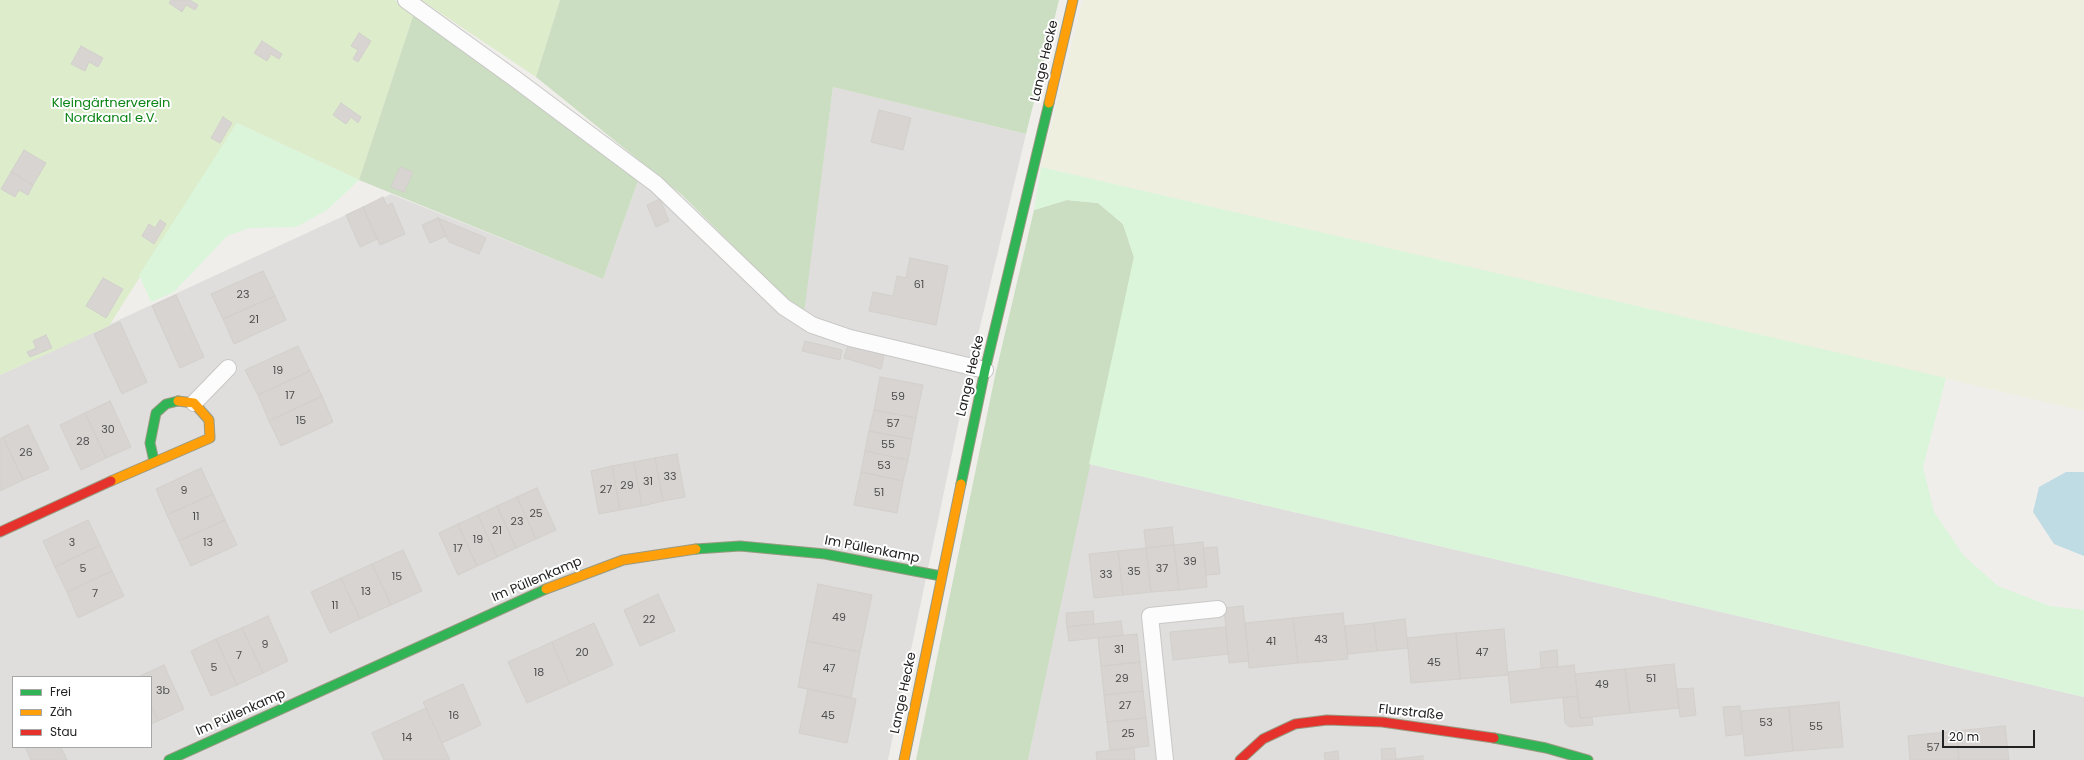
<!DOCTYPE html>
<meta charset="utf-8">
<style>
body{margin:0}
#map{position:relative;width:2084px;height:760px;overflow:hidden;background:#f0eeeb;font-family:Poppins,sans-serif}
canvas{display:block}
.legend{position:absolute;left:12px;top:676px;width:140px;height:72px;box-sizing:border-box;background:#fff;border:1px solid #a7a7a7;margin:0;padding:5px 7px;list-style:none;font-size:12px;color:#222}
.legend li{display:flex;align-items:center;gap:8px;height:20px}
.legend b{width:20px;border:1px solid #a7a7a7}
.scale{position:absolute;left:1942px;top:730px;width:93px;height:18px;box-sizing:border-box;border:2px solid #222;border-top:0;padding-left:5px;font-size:12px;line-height:14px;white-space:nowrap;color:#222;-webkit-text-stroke:3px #fff;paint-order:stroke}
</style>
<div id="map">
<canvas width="2084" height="760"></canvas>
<ul class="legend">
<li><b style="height:5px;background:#30b455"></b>Frei</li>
<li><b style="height:5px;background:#ff9f0a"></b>Zäh</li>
<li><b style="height:5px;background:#e5322d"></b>Stau</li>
</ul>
<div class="scale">20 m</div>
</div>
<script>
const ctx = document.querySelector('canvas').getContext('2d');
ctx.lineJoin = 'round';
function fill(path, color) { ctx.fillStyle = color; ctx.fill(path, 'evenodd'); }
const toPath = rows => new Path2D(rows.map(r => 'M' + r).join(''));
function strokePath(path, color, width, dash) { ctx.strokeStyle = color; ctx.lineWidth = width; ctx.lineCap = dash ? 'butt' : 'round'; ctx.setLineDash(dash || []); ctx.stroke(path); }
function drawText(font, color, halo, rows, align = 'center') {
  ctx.font = font + ' Poppins,sans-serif'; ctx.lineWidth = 4; ctx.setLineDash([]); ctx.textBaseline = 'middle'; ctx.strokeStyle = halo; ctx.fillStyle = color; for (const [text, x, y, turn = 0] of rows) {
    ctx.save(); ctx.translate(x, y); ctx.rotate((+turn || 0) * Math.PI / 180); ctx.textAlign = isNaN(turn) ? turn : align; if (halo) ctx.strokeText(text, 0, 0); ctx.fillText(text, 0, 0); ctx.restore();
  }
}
const residential = toPath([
 [833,87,1026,134,968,377,888,760,0,760,0,375,391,194,603,279,639,178,652,187,781,315,801,328],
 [13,677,151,677,151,747,13,747],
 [1089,464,2084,697,2084,760,1028,760]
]);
const farmland = toPath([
 [1083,0,2084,0,2084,411,1041,167]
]);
const grass = toPath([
 [0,0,395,0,414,13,359,180,237,123,109,326,0,375],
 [421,0,560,0,536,77]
]);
const forest = toPath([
 [560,0,1059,0,1026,134,833,87,804,313,775,288,682,195,536,77],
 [414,13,639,178,603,279,359,180],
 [1067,200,1098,203,1123,224,1134,257,1028,760,916,760,995,376,1034,210]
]);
const park = toPath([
 [237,123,359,180,327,210,296,227,249,228,227,236,174,292,151,302,139,275],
 [1041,167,1946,378,1923,467,1934,512,1964,556,1998,586,2050,606,2084,610,2084,697,1089,464,1134,257,1123,224,1098,203,1067,200,1034,210]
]);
const water = toPath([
 [2066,472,2084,472,2084,556,2054,544,2033,512,2039,487]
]);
const building = toPath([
 [171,0,190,0,198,5,195,10,186,5,182,12,169,3,171,0],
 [359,33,371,41,358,62,353,59,358,50,351,46,359,33],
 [262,41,282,54,279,59,271,54,267,61,254,53,262,41],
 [81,46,103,58,98,67,89,62,85,71,71,64,81,46],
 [341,103,361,117,358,123,351,117,346,124,333,115,341,103],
 [879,110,911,118,903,150,871,142,879,110],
 [223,117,232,123,220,143,211,138,223,117],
 [24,150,46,163,33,185,11,172,24,150],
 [400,167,413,172,404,192,391,187,400,167],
 [11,172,33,185,28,195,19,190,15,197,1,189,11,172],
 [383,197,387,206,392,203,405,234,380,245,363,207,383,197],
 [660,199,669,221,656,227,647,205,660,199],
 [363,207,377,239,360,247,346,215,363,207],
 [438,218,446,236,430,243,422,225,438,218],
 [438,218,486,238,479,254,449,242,438,218],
 [160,220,166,224,154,244,142,236,149,224,155,228,160,220],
 [910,258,948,266,936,325,869,311,873,292,893,296,897,276,906,278,910,258],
 [263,271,275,296,223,319,211,294,263,271],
 [103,278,123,289,106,318,86,306,103,278],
 [176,295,204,357,180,368,152,306,176,295],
 [275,296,286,320,234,344,223,319,275,296],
 [120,322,147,382,122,394,94,334,120,322],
 [46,335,52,348,30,357,27,352,36,348,33,341,46,335],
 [805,341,842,350,840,360,802,351,805,341],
 [848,345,884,355,881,369,844,358,848,345],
 [298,346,310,371,258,395,245,370,298,346],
 [310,371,322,396,269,421,258,395,310,371],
 [880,377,923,385,916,418,874,410,880,377],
 [322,396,333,422,281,446,269,421,322,396],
 [110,401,131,447,106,458,85,413,110,401],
 [874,410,916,418,912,439,869,431,874,410],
 [85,413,106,458,81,470,60,425,85,413],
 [28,425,49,469,23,480,3,437,28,425],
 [869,431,912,439,908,460,865,451,869,431],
 [3,437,23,480,0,491,0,439,3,437],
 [865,451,908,460,903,481,861,472,865,451],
 [677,454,685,497,663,501,655,458,677,454],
 [655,458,663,501,642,506,634,462,655,458],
 [634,462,642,506,620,510,612,466,634,462],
 [612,466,620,510,599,514,591,471,612,466],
 [201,468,213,494,167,515,156,489,201,468],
 [861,472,903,481,897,513,854,505,861,472],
 [537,488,556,530,536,539,517,497,537,488],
 [213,494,225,520,179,541,167,515,213,494],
 [517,497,536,539,516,548,497,506,517,497],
 [497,506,516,548,497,557,478,515,497,506],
 [478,515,497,557,477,566,458,524,478,515],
 [88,520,100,545,55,567,43,541,88,520],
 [225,520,237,545,191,566,179,541,225,520],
 [458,524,477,566,458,575,439,533,458,524],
 [1172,527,1174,545,1146,548,1144,530,1172,527],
 [1203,542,1207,587,1179,590,1174,545,1203,542],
 [100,545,112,571,67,592,55,567,100,545],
 [1174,545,1179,590,1151,592,1146,548,1174,545],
 [1217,547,1220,574,1206,575,1203,548,1217,547],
 [1146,548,1151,592,1123,595,1118,551,1146,548],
 [403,550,422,591,391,605,372,564,403,550],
 [1118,551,1123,595,1094,598,1089,554,1118,551],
 [372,564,391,605,360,619,341,578,372,564],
 [112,571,124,596,78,618,67,592,112,571],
 [341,578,360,619,330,633,311,592,341,578],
 [818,584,872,595,860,652,807,641,818,584],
 [658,594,675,631,640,646,624,610,658,594],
 [1243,606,1249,661,1229,663,1224,608,1243,606],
 [1093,611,1094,624,1067,627,1066,613,1093,611],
 [1343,613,1348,659,1298,663,1293,618,1343,613],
 [268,616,288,661,263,673,242,628,268,616],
 [1293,618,1298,663,1249,668,1245,623,1293,618],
 [1405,619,1408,648,1377,651,1374,623,1405,619],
 [1121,621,1123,635,1069,641,1067,627,1121,621],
 [594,623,613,665,570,684,552,642,594,623],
 [1374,623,1377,651,1348,654,1345,626,1374,623],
 [1226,627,1228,654,1173,660,1170,632,1226,627],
 [242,628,263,673,237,685,216,639,242,628],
 [1504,629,1508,675,1460,679,1456,633,1504,629],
 [1456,633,1460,679,1411,683,1407,638,1456,633],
 [1137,634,1140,662,1101,666,1098,638,1137,634],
 [216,639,237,685,211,696,191,651,216,639],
 [807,641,860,652,851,698,798,687,807,641],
 [552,642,570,684,527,703,508,662,552,642],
 [1557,650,1558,667,1541,668,1540,652,1557,650],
 [1140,662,1143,691,1104,695,1101,666,1140,662],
 [1674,664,1679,708,1630,713,1625,669,1674,664],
 [164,665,184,709,158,721,151,705,151,677,138,677,164,665],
 [1574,665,1578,696,1511,703,1508,672,1574,665],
 [1625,669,1630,713,1580,718,1575,674,1625,669],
 [463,684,481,725,442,743,423,702,463,684],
 [1693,688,1696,715,1680,717,1677,689,1693,688],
 [808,689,856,699,847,743,799,733,808,689],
 [1143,691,1146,718,1107,722,1104,695,1143,691],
 [1578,696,1580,718,1592,717,1593,725,1570,727,1565,723,1563,698,1578,696],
 [1839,702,1843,747,1793,751,1789,707,1839,702],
 [151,705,158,721,151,724,151,705],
 [1740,706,1742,734,1726,736,1723,707,1740,706],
 [1789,707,1793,751,1745,756,1741,711,1789,707],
 [426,708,450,760,384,760,372,733,426,708],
 [1146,718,1149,746,1110,750,1107,722,1146,718],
 [2005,726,2009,760,1959,760,1956,731,2005,726],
 [1956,731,1959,760,1910,760,1908,736,1956,731],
 [25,747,61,747,67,760,31,760,25,747],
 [1134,748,1135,760,1097,760,1096,752,1134,748],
 [1395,748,1396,760,1382,760,1381,749,1395,748],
 [1338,751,1339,760,1325,760,1324,753,1338,751],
 [1423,756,1423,760,1396,760,1396,759,1423,756]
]);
const lane = toPath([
 [406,0,514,78,656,184,784,307,812,325,850,338,985,370],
 [194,403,228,368],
 [1165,760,1150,616,1218,609]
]);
const fast = toPath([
 [154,461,150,443,156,413,166,404,178,401],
 [961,484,985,370,1049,103],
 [696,549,740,546,825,554,941,576],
 [1494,738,1546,748,1588,760],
 [169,760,546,589]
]);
const slow = toPath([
 [1049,103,1073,0],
 [111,481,210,438,209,420,194,403,178,401],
 [546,589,623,560,696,549],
 [904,760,961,484]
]);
const jam = toPath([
 [0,532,111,481],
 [1240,760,1263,739,1295,724,1327,720,1382,722,1494,738]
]);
const numberNames = [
 ["61",919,285],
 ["23",243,295],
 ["21",254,320],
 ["19",278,371],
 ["17",290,396],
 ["59",898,397],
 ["15",301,421],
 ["57",893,424],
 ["30",108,430],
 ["28",83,442],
 ["55",888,445],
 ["26",26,453],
 ["53",884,466],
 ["33",670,477],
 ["31",648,482],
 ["29",627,486],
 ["27",606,490],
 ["9",184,491],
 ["51",879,493],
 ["25",536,514],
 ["11",196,517],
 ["23",517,522],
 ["21",497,531],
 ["19",478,540],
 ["3",72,543],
 ["13",208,543],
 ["17",458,549],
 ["39",1190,562],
 ["5",83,569],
 ["37",1162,569],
 ["35",1134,572],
 ["33",1106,575],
 ["15",397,577],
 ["13",366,592],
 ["7",95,594],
 ["11",335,606],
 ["49",839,618],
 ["22",649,620],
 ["43",1321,640],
 ["41",1271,642],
 ["9",265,645],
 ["31",1119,650],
 ["20",582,653],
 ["47",1482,653],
 ["7",239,656],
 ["45",1434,663],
 ["5",214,668],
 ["47",829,669],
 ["18",539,673],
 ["29",1122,679],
 ["51",1651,679],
 ["49",1602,685],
 ["3b",163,691],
 ["27",1125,706],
 ["16",454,716],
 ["45",828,716],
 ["53",1766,723],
 ["55",1816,727],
 ["25",1128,734],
 ["14",407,738],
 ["57",1933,748]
];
const streetNames = [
 ["Lange Hecke",1045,61,-77],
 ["Lange Hecke",971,376,-77],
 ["Im Püllenkamp",872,550,11],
 ["Im Püllenkamp",537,580,-23],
 ["Lange Hecke",904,693,-78],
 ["Im Püllenkamp",241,713,-24],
 ["Flurstraße",1411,713,6]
];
const parkNames = [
 ["Kleingärtnerverein",111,104],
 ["Nordkanal e.V.",111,119]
];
fill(residential, '#dfdedc');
fill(farmland, '#efefdf');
fill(grass, '#ddeccb');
fill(forest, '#cbdec1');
fill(park, '#daf5da');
fill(water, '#bfdbe3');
fill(building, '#d7d4d2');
strokePath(building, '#d3d0cc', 1);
strokePath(lane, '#c9c8c7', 18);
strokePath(fast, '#999a82', 11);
strokePath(slow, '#999a82', 11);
strokePath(jam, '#999a82', 11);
strokePath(lane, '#fdfcfc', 16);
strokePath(fast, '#30b455', 9);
strokePath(slow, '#ff9f0a', 9);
strokePath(jam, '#e5322d', 9);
drawText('11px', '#4f4e4e', null, numberNames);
drawText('13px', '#222', '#fff', streetNames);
drawText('13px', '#0c8416', '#fff', parkNames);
</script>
